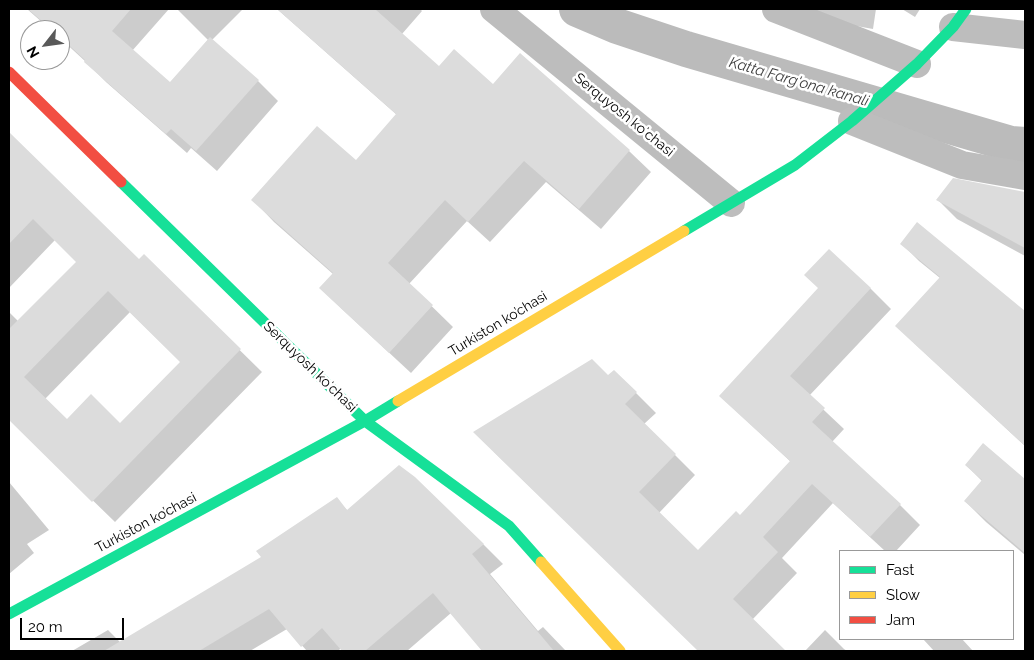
<!DOCTYPE html>
<meta charset="utf-8">
<style>
body{margin:0}
#map{position:relative;width:1034px;height:660px;overflow:hidden;background:#fff;font-family:Raleway,sans-serif}
canvas{display:block}
.frame{position:absolute;inset:0;border:10px solid #000;pointer-events:none}
.legend{position:absolute;left:839px;top:550px;width:175px;height:90px;box-sizing:border-box;background:#fff;border:1px solid #999;margin:0;padding:6px 9px;list-style:none;font-size:15px;color:#000}
.legend li{display:flex;align-items:center;gap:10px;height:25px}
.legend b{width:25px;border:1px solid #999}
.north{position:absolute;left:20px;top:20px;width:50px;height:50px;box-sizing:border-box;background:#fff;border:1px solid #999;border-radius:50%;rotate:240deg;font-size:14px;font-weight:700;line-height:20px;text-align:center;color:#000}
.north::after{content:'';display:block;margin:auto;width:18px;height:22px;background:#595959;clip-path:polygon(50% 0,100% 100%,50% 72%,0 100%)}
.scale{position:absolute;left:20px;top:618px;width:104px;height:22px;box-sizing:border-box;border:2px solid #000;border-top:0;padding-left:6px;font-size:15px;line-height:18px;white-space:nowrap;color:#000;-webkit-text-stroke:4px #fff;paint-order:stroke}
</style>
<div id="map">
<canvas width="1034" height="660"></canvas>
<div class="frame"></div>
<ul class="legend">
<li><b style="height:6px;background:#16e098"></b>Fast</li>
<li><b style="height:6px;background:#ffcf43"></b>Slow</li>
<li><b style="height:6px;background:#f24e42"></b>Jam</li>
</ul>
<div class="north">N</div>
<div class="scale">20 m</div>
</div>
<script>
const ctx = document.querySelector('canvas').getContext('2d');
ctx.lineJoin = 'round';
function fill(path, color) { ctx.fillStyle = color; ctx.fill(path, 'evenodd'); }
const toPath = rows => new Path2D(rows.map(r => 'M' + r).join(''));
function strokePath(path, color, width, dash) { ctx.strokeStyle = color; ctx.lineWidth = width; ctx.lineCap = dash ? 'butt' : 'round'; ctx.setLineDash(dash || []); ctx.stroke(path); }
function drawText(font, color, halo, rows, align = 'center') {
  ctx.font = font + ' Raleway,sans-serif'; ctx.lineWidth = 5; ctx.setLineDash([]); ctx.textBaseline = 'middle'; ctx.strokeStyle = halo; ctx.fillStyle = color; for (const [text, x, y, turn = 0] of rows) {
    ctx.save(); ctx.translate(x, y); ctx.rotate((+turn || 0) * Math.PI / 180); ctx.textAlign = isNaN(turn) ? turn : align; if (halo) ctx.strokeText(text, 0, 0); ctx.fillText(text, 0, 0); ctx.restore();
  }
}
const shadow = toPath([
 [27,9,169,9,132,51,170,84,208,40,177,9,243,9,212,40,258,81,278,101,217,171,191,148,187,153,106,82,86,62,60,38,60,30,51,30],
 [277,9,420,9,422,11,402,34,439,68,493,86,520,55,629,151,651,172,601,229,546,182,490,242,467,221,409,284,453,327,411,373,342,309,320,288,333,274,274,222,253,200,356,162,397,115],
 [793,9,876,9,873,29,812,18],
 [902,9,920,9,915,17],
 [9,134,139,261,144,256,262,372,115,522,9,419,9,312,18,321,78,262,55,240,9,288],
 [130,312,181,362,120,425,67,420,45,399],
 [954,180,1025,193,1025,256,957,219,938,200],
 [918,224,1025,313,1025,446,914,343,940,278,919,261,902,244],
 [870,288,891,309,809,396,844,429,832,442,900,505,920,525,896,551,885,551,833,503,782,558,797,573,752,620,784,651,700,651,494,452,609,377,614,371,656,413,644,424,695,475,659,513,698,552,740,517,791,462,720,396],
 [983,445,1025,481,1025,555,986,522,965,501,982,481,966,465],
 [9,482,49,530,27,544,34,553,9,574],
 [336,499,348,511,483,544,503,564,490,574,538,631,543,627,566,651,484,651,451,613,407,651,344,651,341,648,338,651,307,651,287,629,250,651,72,651,108,630,121,643,263,557],
 [825,630,844,649,847,651,805,651],
 [923,639,962,639,973,651,934,651]
]);
const canal = toPath([
 [577,9,617,26,686,49,1011,144,1025,145]
]);
const building = toPath([
 [28,9,131,9,112,31,170,82,210,37,259,80,196,151,171,129,166,134,84,62,85,60,60,37,60,30,52,30],
 [277,9,375,9,439,66,454,49,493,84,520,53,630,150,579,209,524,161,468,222,445,200,388,263,433,305,389,353,319,288,333,273,251,200,317,126,356,160,396,114],
 [9,132,139,259,144,254,241,349,92,502,9,420,9,329,76,262,33,219,9,244],
 [108,291,180,362,120,423,91,394,67,419,24,377],
 [953,178,1025,192,1025,248,936,200],
 [917,222,1025,311,1025,446,895,326,940,277,900,244],
 [829,249,871,288,790,376,825,408,812,422,901,504,870,537,812,484,763,537,778,552,733,599,786,651,698,651,473,432,592,359,608,375,614,370,637,392,625,404,676,454,639,492,698,550,736,511,740,515,790,461,719,396,818,288,804,275],
 [983,443,1025,479,1025,553,964,501,982,480,965,465],
 [399,465,415,477,484,544,472,554,554,651,482,651,433,593,365,651,342,651,322,628,301,647,269,609,199,651,104,651,261,557,256,551,337,497,347,510]
]);
const street = toPath([
 [494,9,731,203],
 [776,9,917,64],
 [953,27,1025,35],
 [852,121,962,165,1025,176]
]);
const fast = toPath([
 [121,182,365,421,509,526,541,562],
 [684,231,795,165,852,121,917,64,953,27,966,9],
 [9,614,365,421,398,401]
]);
const slow = toPath([
 [398,401,684,231],
 [541,562,620,651]
]);
const jam = toPath([
 [9,72,121,182]
]);
const streetNames = [
 ["Serquyosh koʻchasi",624,115,39],
 ["Turkiston ko’chasi",498,324,-31],
 ["Serquyosh koʻchasi",310,367,44],
 ["Turkiston ko’chasi",146,523,-28]
];
const waterNames = [
 ["Katta Farg'ona kanali",799,82,16]
];
fill(shadow, '#0003');
strokePath(canal, '#bbb', 36);
fill(building, '#dcdcdc');
strokePath(street, '#bdbdbd', 28);
strokePath(fast, '#16e098', 11);
strokePath(slow, '#ffcf43', 11);
strokePath(jam, '#f24e42', 11);
drawText('14px', '#000', '#fff', streetNames);
drawText('italic 15px', '#3f3f3f', '#fff', waterNames);
</script>
